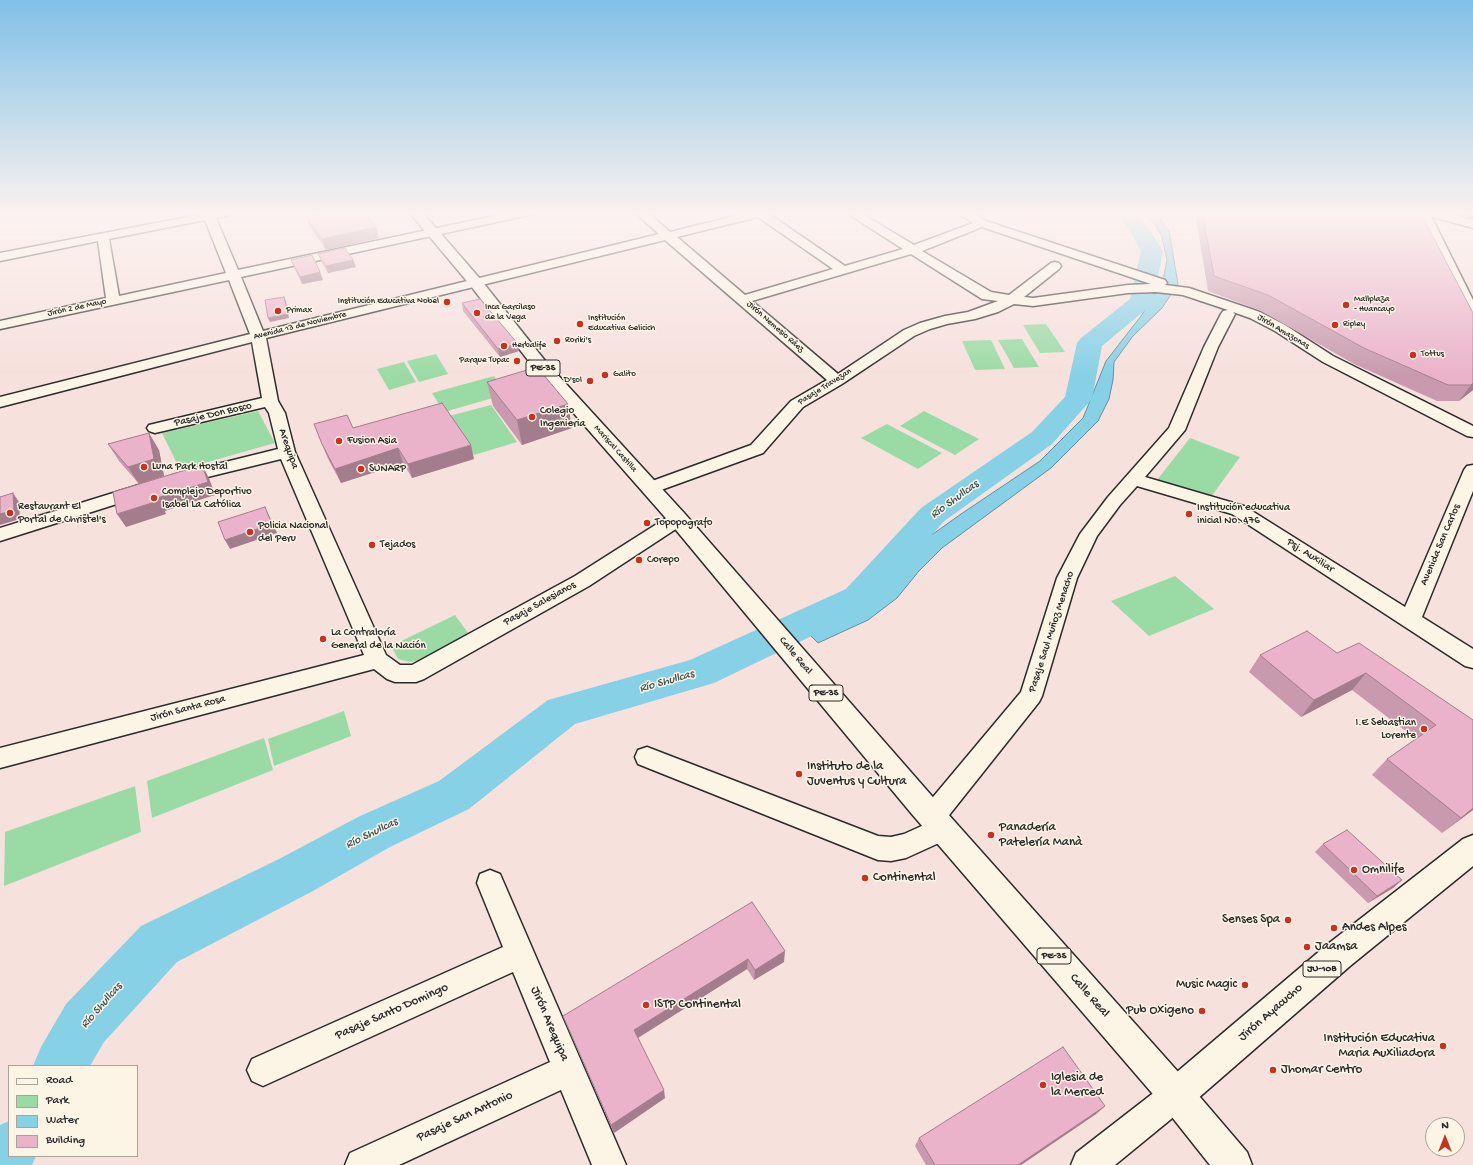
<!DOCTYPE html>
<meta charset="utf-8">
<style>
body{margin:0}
#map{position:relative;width:1473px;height:1165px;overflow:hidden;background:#f7e1dd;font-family:"Gochi Hand",sans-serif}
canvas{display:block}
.legend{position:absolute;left:8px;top:1065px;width:130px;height:92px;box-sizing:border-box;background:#fcf5e5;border:1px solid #a8a49b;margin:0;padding:5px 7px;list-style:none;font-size:12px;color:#2b2b2b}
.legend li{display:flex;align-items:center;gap:8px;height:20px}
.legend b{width:20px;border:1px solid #a8a49b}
.north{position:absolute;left:1425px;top:1117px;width:40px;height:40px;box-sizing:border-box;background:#fcf5e5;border:1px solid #a8a49b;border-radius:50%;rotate:0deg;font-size:11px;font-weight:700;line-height:16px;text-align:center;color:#2b2b2b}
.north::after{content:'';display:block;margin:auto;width:14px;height:18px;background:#c8321e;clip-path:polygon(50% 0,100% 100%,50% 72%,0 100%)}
</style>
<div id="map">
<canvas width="1473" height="1165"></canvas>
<ul class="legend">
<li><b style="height:5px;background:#fcf5e5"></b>Road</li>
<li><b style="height:11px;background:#9adba5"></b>Park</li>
<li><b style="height:11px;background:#86d1e6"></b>Water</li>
<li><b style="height:11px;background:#eab3ca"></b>Building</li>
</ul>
<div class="north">N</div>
</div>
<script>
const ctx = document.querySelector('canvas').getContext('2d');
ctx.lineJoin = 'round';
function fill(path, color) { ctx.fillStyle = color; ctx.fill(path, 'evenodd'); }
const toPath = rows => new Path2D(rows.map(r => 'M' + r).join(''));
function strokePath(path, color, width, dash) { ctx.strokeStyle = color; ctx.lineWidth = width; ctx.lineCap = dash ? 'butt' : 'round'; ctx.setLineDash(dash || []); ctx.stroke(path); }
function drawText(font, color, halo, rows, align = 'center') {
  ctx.font = font + ' "Gochi Hand",sans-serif'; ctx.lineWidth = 3; ctx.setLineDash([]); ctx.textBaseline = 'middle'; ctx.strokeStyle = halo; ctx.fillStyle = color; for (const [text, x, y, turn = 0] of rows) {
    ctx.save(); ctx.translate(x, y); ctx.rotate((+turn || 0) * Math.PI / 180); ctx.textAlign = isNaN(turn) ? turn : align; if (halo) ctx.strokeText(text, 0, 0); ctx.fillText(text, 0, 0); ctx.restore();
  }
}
const green = toPath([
 [1046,324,1065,352,1040,353,1023,325],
 [1022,339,1039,367,1014,368,998,340],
 [991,340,1005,369,975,370,962,341],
 [436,354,448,374,419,382,407,361],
 [404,362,416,382,389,390,377,369],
 [494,376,507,394,444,412,432,393],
 [491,405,517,442,474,455,449,416],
 [258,411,275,443,180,470,162,433],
 [924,411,979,439,955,455,900,426],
 [887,424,942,453,918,469,861,438],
 [1190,438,1240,457,1208,501,1157,480],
 [1175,576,1214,609,1149,636,1111,601],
 [455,615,468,633,420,660,410,662,398,659,391,646],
 [344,711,351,736,274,766,268,739],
 [264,738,273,770,152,818,147,781],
 [135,786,141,832,4,886,5,832]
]);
const water = toPath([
 [1142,212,1155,212,1169,231,1178,284,1162,308,1133,336,1114,362,1113,380,1109,399,1098,421,1051,468,942,548,919,571,897,598,868,620,818,643,804,629,849,594,961,514,1040,461,1083,418,1106,361,1141,316,1163,281,1167,260,1162,237,1155,224,1142,212]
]);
const river = toPath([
 [1111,212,1134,212,1141,217,1163,251,1153,302,1149,307,1102,346,1092,399,1052,444,943,522,872,607,714,683,575,724,469,809,390,847,313,891,177,962,104,1042,90,1066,33,1066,41,1047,66,1004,141,926,279,859,358,817,439,781,548,700,690,660,846,589,921,508,1032,432,1065,397,1077,343,1081,338,1130,299,1141,251,1126,225,1114,216,1111,212],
 [9,1121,9,1156,36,1156,32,1165,0,1165,0,1125,9,1121]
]);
const minor = toPath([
 [202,212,234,212,232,214,216,218,238,270,513,212,535,212,533,214,529,215,241,277,263,331,659,234,634,212,647,212,670,232,751,212,771,212,769,214,845,266,903,249,845,212,859,212,914,245,973,223,956,212,971,212,986,221,1165,280,1167,283,1165,285,1189,288,1260,312,1285,325,1333,356,1473,426,1473,437,1467,436,1323,362,1275,331,1250,318,1233,312,1235,314,1218,347,1185,430,1145,477,1244,506,1405,607,1464,470,1467,466,1473,465,1473,491,1422,617,1473,649,1473,668,1465,666,1232,514,1137,486,1120,505,1097,536,1077,578,1042,696,1039,702,946,819,952,821,956,829,952,837,906,858,891,861,878,860,638,764,635,757,638,750,647,747,878,836,891,837,904,834,924,825,919,817,923,809,1021,692,1057,578,1080,534,1108,497,1169,428,1204,347,1221,314,1223,311,1228,310,1183,295,1156,292,1128,293,1033,306,1014,304,998,312,975,319,947,324,930,329,914,336,842,384,803,407,763,453,650,494,644,492,641,488,644,484,751,445,791,401,827,380,665,240,266,338,278,401,285,413,295,452,386,655,400,665,412,665,575,576,671,515,678,513,685,515,687,519,685,523,589,586,424,679,416,682,395,682,387,679,374,669,0,768,0,748,364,655,281,459,179,484,173,483,170,479,173,475,278,449,269,413,265,407,155,433,149,431,147,428,149,425,262,398,252,342,0,407,0,397,250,334,229,280,0,329,0,321,106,298,98,241,0,261,0,253,203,214,202,212],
 [758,217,833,269,745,295,677,237,758,217],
 [205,220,226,273,119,296,109,239,205,220],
 [982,227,1151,284,1128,285,1033,298,1024,297,1059,269,1061,266,1059,263,1055,262,1051,263,1009,295,991,292,922,251,982,227],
 [911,254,982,299,998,301,968,312,945,316,920,323,904,330,838,374,752,301,911,254],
 [1423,212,1435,212,1432,218,1473,300,1473,318,1468,317,1466,314,1420,218,1423,212],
 [139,485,145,487,148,491,145,495,0,541,0,528,139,485],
 [490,870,500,874,626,1165,592,1165,561,1090,399,1165,345,1165,350,1153,550,1062,513,972,263,1086,252,1081,247,1070,252,1059,503,947,477,883,480,874,490,870],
 [1176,1079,1187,1084,1192,1095,1187,1106,1115,1165,1071,1165,1076,1153,1165,1084,1176,1079]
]);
const major = toPath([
 [1424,212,1444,212,1473,220,1473,228,1426,215,1424,212],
 [1473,835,1473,866,1350,966,1188,1107,1176,1113,1164,1107,1158,1095,1164,1083,1328,944,1463,839,1473,835]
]);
const highway = toPath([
 [409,212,422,212,481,280,546,362,685,514,931,795,1188,1083,1247,1152,1252,1165,1210,1165,1164,1107,911,813,671,524,534,368,471,286,409,212]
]);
const rail = toPath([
 [1450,212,1473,218]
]);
const wall = toPath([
 [314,212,364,212,379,238,326,250,310,227,306,217,316,215],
 [1195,212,1420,212,1473,313,1473,390,1459,401,1437,401,1354,364,1261,311,1208,291],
 [318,254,353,260,356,267,328,273,321,261],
 [291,260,320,272,323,280,302,284,294,267],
 [462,303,519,351,500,357,463,311],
 [487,382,572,428,522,445,493,406],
 [314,424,353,428,474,459,412,478,403,463,341,483,328,459],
 [108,444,159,450,164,476,139,484,119,461],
 [1337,653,1473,720,1473,810,1442,833,1372,775,1387,759,1416,739,1352,690,1301,717,1249,672,1260,655],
 [1323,844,1402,880,1393,888,1368,903,1315,852],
 [752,902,784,962,754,980,747,969,638,1038,665,1098,614,1133,567,1025],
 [1105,1106,1096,1114,1021,1165,926,1165,915,1146,919,1138]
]);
const shadedWall = toPath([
 [376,227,379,238,326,250,322,239],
 [353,260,356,267,328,273,326,266],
 [320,272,323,280,302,284,300,277],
 [284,297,286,301,289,318,270,322,268,318],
 [518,344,519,351,500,357,498,349],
 [1473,383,1473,390,1459,401,1471,385],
 [568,404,572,428,522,445,517,420],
 [149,433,159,450,164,476,139,484,128,467],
 [471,445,474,459,412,478,408,464],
 [398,448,403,463,341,483,335,469],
 [202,465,209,478,215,495,165,511,166,514,126,527,117,514,157,498],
 [13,493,19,502,20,519,0,525,0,514],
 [265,507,277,533,230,549,225,540],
 [1366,673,1352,690,1301,717,1314,700],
 [1473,808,1473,810,1442,833,1461,818],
 [1402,880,1393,888,1368,903,1377,896],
 [785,951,784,962,754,980,755,970],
 [748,959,747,969,636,1039,634,1030],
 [664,1090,665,1098,614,1133,611,1125],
 [1105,1106,1096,1114,1021,1165,1018,1165]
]);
const building = toPath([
 [317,212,364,212,376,227,322,239,306,217,319,214,317,212],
 [1202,212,1420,212,1473,313,1473,383,1471,385,1448,385,1364,348,1268,295,1214,276,1202,212],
 [345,248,353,260,326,266,318,254,345,248],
 [312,255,320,272,300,277,291,260,312,255],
 [284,297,288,314,268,318,265,300,284,297],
 [480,299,518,344,498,349,462,303,480,299],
 [537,367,568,404,517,420,487,382,537,367],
 [442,403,471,445,408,464,398,448,335,469,322,444,314,424,347,415,353,428,442,403],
 [149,433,154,459,128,467,108,444,149,433],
 [202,465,208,482,157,498,158,501,117,514,113,492,202,465],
 [13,493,14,510,0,514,0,497,13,493],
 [265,507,272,524,225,540,218,522,265,507],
 [1307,631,1337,653,1359,643,1473,720,1473,808,1461,818,1387,759,1436,725,1366,673,1314,700,1260,655,1307,631],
 [1347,830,1402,880,1377,896,1323,844,1347,830],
 [752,902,785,951,755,970,748,959,634,1030,664,1090,611,1125,563,1016,752,902],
 [1063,1047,1105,1106,1018,1165,935,1165,919,1138,1063,1047]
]);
const markers = [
 [447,302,4,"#c8321e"],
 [1346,305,4,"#c8321e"],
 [278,311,4,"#c8321e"],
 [477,313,4,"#c8321e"],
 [580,324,4,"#c8321e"],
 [1335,325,4,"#c8321e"],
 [557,341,4,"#c8321e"],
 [504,346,4,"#c8321e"],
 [1413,355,4,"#c8321e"],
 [517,361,4,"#c8321e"],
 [605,375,4,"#c8321e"],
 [590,381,4,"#c8321e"],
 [532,417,4,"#c8321e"],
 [339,441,4,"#c8321e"],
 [144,467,4,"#c8321e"],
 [361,469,4,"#c8321e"],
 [154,498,4,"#c8321e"],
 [10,513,4,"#c8321e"],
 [1189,514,4,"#c8321e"],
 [647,523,4,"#c8321e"],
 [250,532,4,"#c8321e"],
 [372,545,4,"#c8321e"],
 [639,560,4,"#c8321e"],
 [323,639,4,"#c8321e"],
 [1424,729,4,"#c8321e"],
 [799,774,4,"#c8321e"],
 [991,835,4,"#c8321e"],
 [1354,870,4,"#c8321e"],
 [865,878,4,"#c8321e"],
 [1288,920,4,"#c8321e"],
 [1334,928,4,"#c8321e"],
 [1307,947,4,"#c8321e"],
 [1245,985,4,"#c8321e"],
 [646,1005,4,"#c8321e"],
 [1202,1011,4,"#c8321e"],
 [1443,1046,4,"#c8321e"],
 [1273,1070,4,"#c8321e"],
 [1043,1085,4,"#c8321e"]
];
const farPoinames = [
 ["Mallplaza",1354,300],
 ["- Huancayo",1354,310],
 ["Institución Educativa Nobel",439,302,"right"],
 ["Inca Garcilaso",485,308],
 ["de la Vega",485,318],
 ["Primax",286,311],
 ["Institución",588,319],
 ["Educativa Gelicich",588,329],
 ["Ripley",1343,325],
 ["Roriki's",565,341],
 ["Herbalife",512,346],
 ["Tottus",1421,355],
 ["Parque Tupac",509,361,"right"],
 ["Galito",613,375],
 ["D'sol",582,381,"right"]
];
const farStreetnames = [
 ["Jirón 2 de Mayo",77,308,-12],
 ["Avenida 13 de Noviembre",300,326,-14],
 ["Jirón Nemesio Ráez",775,327,41],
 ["Jirón Amazonas",1283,332,31],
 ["Pasaje Travezan",825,387,-32],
 ["Mariscal Castilla",615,449,48]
];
const shields = [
 [543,368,34],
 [826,693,34],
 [1054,956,34],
 [1322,969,38]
];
const shieldNames = [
 ["PE-3S",543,368],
 ["PE-3S",826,693],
 ["PE-3S",1054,956],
 ["JU-108",1322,969]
];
const poiNames = [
 ["Colegio",540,411],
 ["Ingenieria",540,424],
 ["Fusion Asia",347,441],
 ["Luna Park Hostal",152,467],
 ["SUNARP",369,469],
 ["Complejo Deportivo",162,492],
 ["Isabel La Católica",162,505],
 ["Restaurant El",18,507],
 ["Portal de Christel's",18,520],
 ["Institución educativa",1197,508],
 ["inicial No. 476",1197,521],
 ["Topopografo",655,523],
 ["Policia Nacional",258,526],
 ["del Peru",258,539],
 ["Tejados",380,545],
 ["Corepo",647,560],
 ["La Contraloría",331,633],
 ["General de la Nación",331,646],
 ["I.E Sebastian",1416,723,"right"],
 ["Lorente",1416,736,"right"]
];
const streetNames = [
 ["Pasaje Don Bosco",213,415,-13],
 ["Arequipa",288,449,71],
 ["Avenida San Carlos",1441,545,-67],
 ["Psj. Auxiliar",1310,556,33],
 ["Pasaje Salesianos",540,604,-29],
 ["Pasaje Saul Muñoz Menacho",1052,632,-72],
 ["Calle Real",795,656,50],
 ["Jirón Santa Rosa",188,709,-15]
];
const waterNames = [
 ["Río Shullcas",955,500,-36],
 ["Río Shullcas",667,682,-16],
 ["Río Shullcas",372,834,-26],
 ["Río Shullcas",102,1006,-49]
];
const nearPoinames = [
 ["Instituto de la",807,767],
 ["Juventus y Cultura",807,782],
 ["Panadería",999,828],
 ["Patelería Manà",999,843],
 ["Omnilife",1362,870],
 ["Continental",873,878],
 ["Senses Spa",1280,920,"right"],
 ["Andes Alpes",1342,928],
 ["Jaamsa",1315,947],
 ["Music Magic",1237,985,"right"],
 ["ISTP Continental",654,1005],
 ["Pub Oxigeno",1194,1011,"right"],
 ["Institución Educativa",1435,1039,"right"],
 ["Maria Auxiliadora",1435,1054,"right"],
 ["Jhomar Centro",1281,1070],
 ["Iglesia de",1051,1078],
 ["la Merced",1051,1093]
];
const nearStreetnames = [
 ["Calle Real",1089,996,49],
 ["Pasaje Santo Domingo",392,1012,-24],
 ["Jirón Ayacucho",1271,1013,-41],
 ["Jirón Arequipa",549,1024,67],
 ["Pasaje San Antonio",465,1117,-25]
];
fill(green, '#9adba5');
fill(water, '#86d1e6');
strokePath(water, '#628f9b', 1);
fill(river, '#86d1e6');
strokePath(minor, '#2b2b2b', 3);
strokePath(major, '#2b2b2b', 3);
strokePath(highway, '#2b2b2b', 3);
fill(minor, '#fcf5e5');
fill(major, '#fcf5e5');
fill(highway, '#fcf5e5');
strokePath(rail, '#2b2b2b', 3);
strokePath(rail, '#fcf5e5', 2, [6]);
fill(wall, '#c99aae');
fill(shadedWall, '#a47d8d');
fill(building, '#eab3ca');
strokePath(building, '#a47d8d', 1);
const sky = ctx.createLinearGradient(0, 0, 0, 375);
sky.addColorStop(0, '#81c0e7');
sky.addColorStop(0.57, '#fbf2f0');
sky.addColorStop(1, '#fbf2f000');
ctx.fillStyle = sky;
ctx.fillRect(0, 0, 1473, 375);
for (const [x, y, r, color] of markers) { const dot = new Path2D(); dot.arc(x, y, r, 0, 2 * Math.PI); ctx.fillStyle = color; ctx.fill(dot); strokePath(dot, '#fcf5e5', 1.5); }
drawText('9px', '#2b2b2b', '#fcf5e5', farPoinames, 'left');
drawText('9px', '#2b2b2b', '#fcf5e5', farStreetnames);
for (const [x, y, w] of shields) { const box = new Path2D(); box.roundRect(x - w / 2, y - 8, w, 16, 3); ctx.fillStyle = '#fcf5e5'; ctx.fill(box); strokePath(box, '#2b2b2b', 1); }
drawText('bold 10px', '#2b2b2b', null, shieldNames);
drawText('11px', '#2b2b2b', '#fcf5e5', poiNames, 'left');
drawText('11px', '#2b2b2b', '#fcf5e5', streetNames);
drawText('italic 12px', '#42545a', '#fcf5e5', waterNames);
drawText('13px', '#2b2b2b', '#fcf5e5', nearPoinames, 'left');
drawText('13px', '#2b2b2b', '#fcf5e5', nearStreetnames);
</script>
